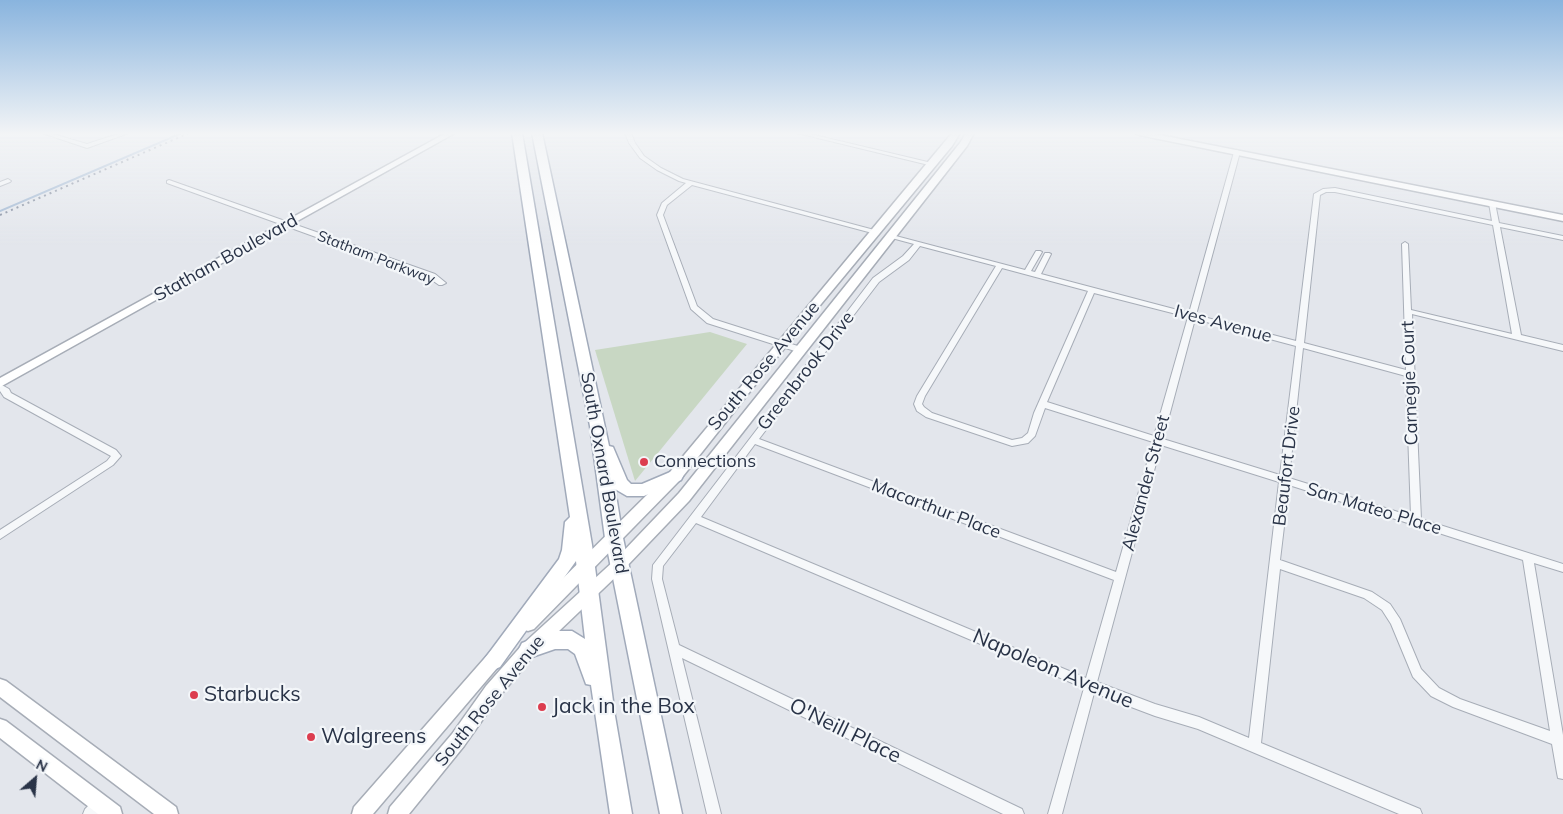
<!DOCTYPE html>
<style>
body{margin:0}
#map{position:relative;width:1563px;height:814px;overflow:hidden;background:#e3e6ec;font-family:Mulish,sans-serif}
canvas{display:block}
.north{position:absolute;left:10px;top:754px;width:50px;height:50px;-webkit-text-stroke:4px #f3f6f9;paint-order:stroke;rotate:27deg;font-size:14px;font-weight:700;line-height:20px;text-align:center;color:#293347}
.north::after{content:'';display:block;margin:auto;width:18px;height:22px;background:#293347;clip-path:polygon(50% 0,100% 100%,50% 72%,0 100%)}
</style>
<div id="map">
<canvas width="1563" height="814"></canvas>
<div class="north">N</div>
</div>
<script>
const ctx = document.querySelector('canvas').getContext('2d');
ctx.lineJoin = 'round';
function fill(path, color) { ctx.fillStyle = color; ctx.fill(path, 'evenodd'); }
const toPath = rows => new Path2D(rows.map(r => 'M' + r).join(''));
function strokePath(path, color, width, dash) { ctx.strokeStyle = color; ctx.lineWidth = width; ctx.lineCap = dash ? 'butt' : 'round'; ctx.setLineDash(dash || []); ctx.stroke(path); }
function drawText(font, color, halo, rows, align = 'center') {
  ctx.font = font + ' Mulish,sans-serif'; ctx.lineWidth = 4.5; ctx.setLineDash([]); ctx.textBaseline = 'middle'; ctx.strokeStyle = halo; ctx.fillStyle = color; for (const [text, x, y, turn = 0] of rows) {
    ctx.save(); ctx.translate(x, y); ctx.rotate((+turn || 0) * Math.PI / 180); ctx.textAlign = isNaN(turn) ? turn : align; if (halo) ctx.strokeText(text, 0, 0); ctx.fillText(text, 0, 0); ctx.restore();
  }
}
const green = toPath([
 [710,332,747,344,635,481,595,350]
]);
const stream = toPath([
 [0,211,182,133]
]);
const street = toPath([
 [42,133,50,133,87,144,121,133,129,133,87,148,42,133],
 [625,133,631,133,635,143,644,156,661,168,683,179,878,231,878,233,876,234,692,185,667,205,663,215,697,306,713,319,804,348,805,350,804,352,798,352,707,323,691,309,657,215,662,203,686,183,679,181,657,170,640,158,629,143,625,133],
 [797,133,806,133,936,164,933,166,797,133],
 [1237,150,1240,152,1196,315,1296,341,1314,194,1323,189,1335,188,1492,221,1489,203,1492,201,1495,203,1499,223,1563,236,1563,240,1500,227,1521,335,1563,345,1563,351,1412,314,1421,519,1563,564,1563,572,1534,563,1563,735,1563,779,1558,778,1557,773,1552,744,1453,707,1431,696,1413,677,1391,624,1382,610,1364,598,1280,569,1261,743,1420,809,1422,814,1399,814,1198,729,1155,716,1094,693,1062,814,1048,814,1084,688,696,523,663,566,662,579,679,645,1022,809,1024,814,1003,814,682,658,721,814,707,814,652,579,653,565,873,278,903,256,914,244,888,237,888,235,892,235,1025,270,1036,251,1040,251,1042,252,1031,271,1035,272,1045,253,1049,253,1051,254,1041,274,1189,313,1234,152,1237,150],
 [1326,192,1335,192,1493,225,1512,334,1411,310,1408,244,1405,242,1402,244,1406,370,1304,343,1320,195,1326,192],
 [920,246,996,266,917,396,914,404,917,411,926,417,1012,446,1028,443,1035,436,1045,408,1153,442,1116,572,759,439,879,282,909,260,920,246],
 [1002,268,1088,291,1034,413,1028,433,1022,438,1012,440,932,413,924,407,922,404,925,396,1002,268],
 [1094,293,1188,317,1154,436,1047,402,1094,293],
 [1195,319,1296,346,1280,475,1163,439,1195,319],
 [1303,348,1406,376,1411,516,1289,478,1303,348],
 [755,444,1114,580,1086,678,701,517,755,444],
 [1161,445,1279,482,1249,738,1199,717,1155,704,1097,682,1161,445],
 [1289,485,1523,560,1550,731,1460,699,1439,688,1421,669,1400,619,1390,604,1372,592,1280,560,1289,485],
 [8,179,11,181,10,182,0,186,0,182,8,179],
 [169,180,435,274,446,283,442,285,439,285,429,278,167,183,167,181,169,180],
 [0,384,9,389,11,393,116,450,121,456,113,465,0,539,0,530,107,461,111,456,4,397,0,391,0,384],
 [100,797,105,799,107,804,105,809,99,814,83,814,85,809,95,799,100,797]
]);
const secondary = toPath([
 [446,133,455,133,0,387,0,378,446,133],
 [952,133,960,133,952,146,778,356,680,480,534,629,528,631,522,629,520,624,522,619,670,472,952,133],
 [966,133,974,133,967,146,689,501,625,568,535,654,498,698,464,746,409,814,388,814,390,807,452,734,486,686,523,644,615,560,679,493,960,143,966,133],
 [1135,133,1150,133,1563,215,1563,221,1139,135,1135,133],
 [497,649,503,651,505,656,503,661,373,814,352,814,354,807,491,651,497,649],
 [0,679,6,681,176,807,178,814,154,814,0,697,0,679],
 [0,719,6,721,120,807,122,814,98,814,0,738,0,719]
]);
const primary = toPath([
 [512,133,522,133,592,545,615,716,632,814,610,814,591,685,586,684,575,654,568,649,555,649,529,658,522,655,519,649,522,643,555,631,572,631,585,639,576,561,500,667,493,670,486,667,483,661,559,559,562,550,565,522,570,517,512,133],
 [532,133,542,133,609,446,613,447,627,480,631,484,642,484,675,470,681,472,683,476,681,480,644,496,627,496,615,489,623,538,682,814,660,814,605,538,590,426,532,133]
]);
const rail = toPath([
 [0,215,189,133]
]);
const markers = [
 [644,462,5,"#dc3d4f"],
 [194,695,5,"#dc3d4f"],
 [542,707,5,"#dc3d4f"],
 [311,737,5,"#dc3d4f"]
];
const farStreetnames = [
 ["Statham Parkway",376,258,21]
];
const streetNames = [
 ["Statham Boulevard",226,258,-29],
 ["Ives Avenue",1223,324,15],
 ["South Rose Avenue",764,366,-50],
 ["Greenbrook Drive",806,371,-52],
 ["Carnegie Court",1410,383,-92],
 ["Beaufort Drive",1287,466,-83],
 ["South Oxnard Boulevard",604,473,80],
 ["Alexander Street",1146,483,-75],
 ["Macarthur Place",936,509,21],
 ["San Mateo Place",1374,509,17],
 ["South Rose Avenue",490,701,-51]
];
const poiNames = [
 ["Connections",654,462]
];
const nearStreetnames = [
 ["Napoleon Avenue",1053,669,23],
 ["O'Neill Place",845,731,26]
];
const nearPoinames = [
 ["Starbucks",204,695],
 ["Jack in the Box",552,707],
 ["Walgreens",321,737]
];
fill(green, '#c8d7c3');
strokePath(stream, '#9bb3d0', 2);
strokePath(street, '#a7adb7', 2);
strokePath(secondary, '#a7adb7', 3);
strokePath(primary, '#a1aaba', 3);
fill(street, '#f6f8fa');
fill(secondary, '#fff');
fill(primary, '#fff');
strokePath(rail, '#7b8598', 2, [2, 4]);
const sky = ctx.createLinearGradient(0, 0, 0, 247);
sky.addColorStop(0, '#89b4de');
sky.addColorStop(0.54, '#f2f4f6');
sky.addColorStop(1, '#f2f4f600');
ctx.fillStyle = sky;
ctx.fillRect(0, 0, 1563, 247);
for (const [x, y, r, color] of markers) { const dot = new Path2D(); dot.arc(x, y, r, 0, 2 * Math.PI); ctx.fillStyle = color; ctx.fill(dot); strokePath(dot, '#f3f6f9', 2); }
drawText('15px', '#293347', '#f3f6f9', farStreetnames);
drawText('18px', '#293347', '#f3f6f9', streetNames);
drawText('18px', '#293347', '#f3f6f9', poiNames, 'left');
drawText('21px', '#293347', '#f3f6f9', nearStreetnames);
drawText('21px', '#293347', '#f3f6f9', nearPoinames, 'left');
</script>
